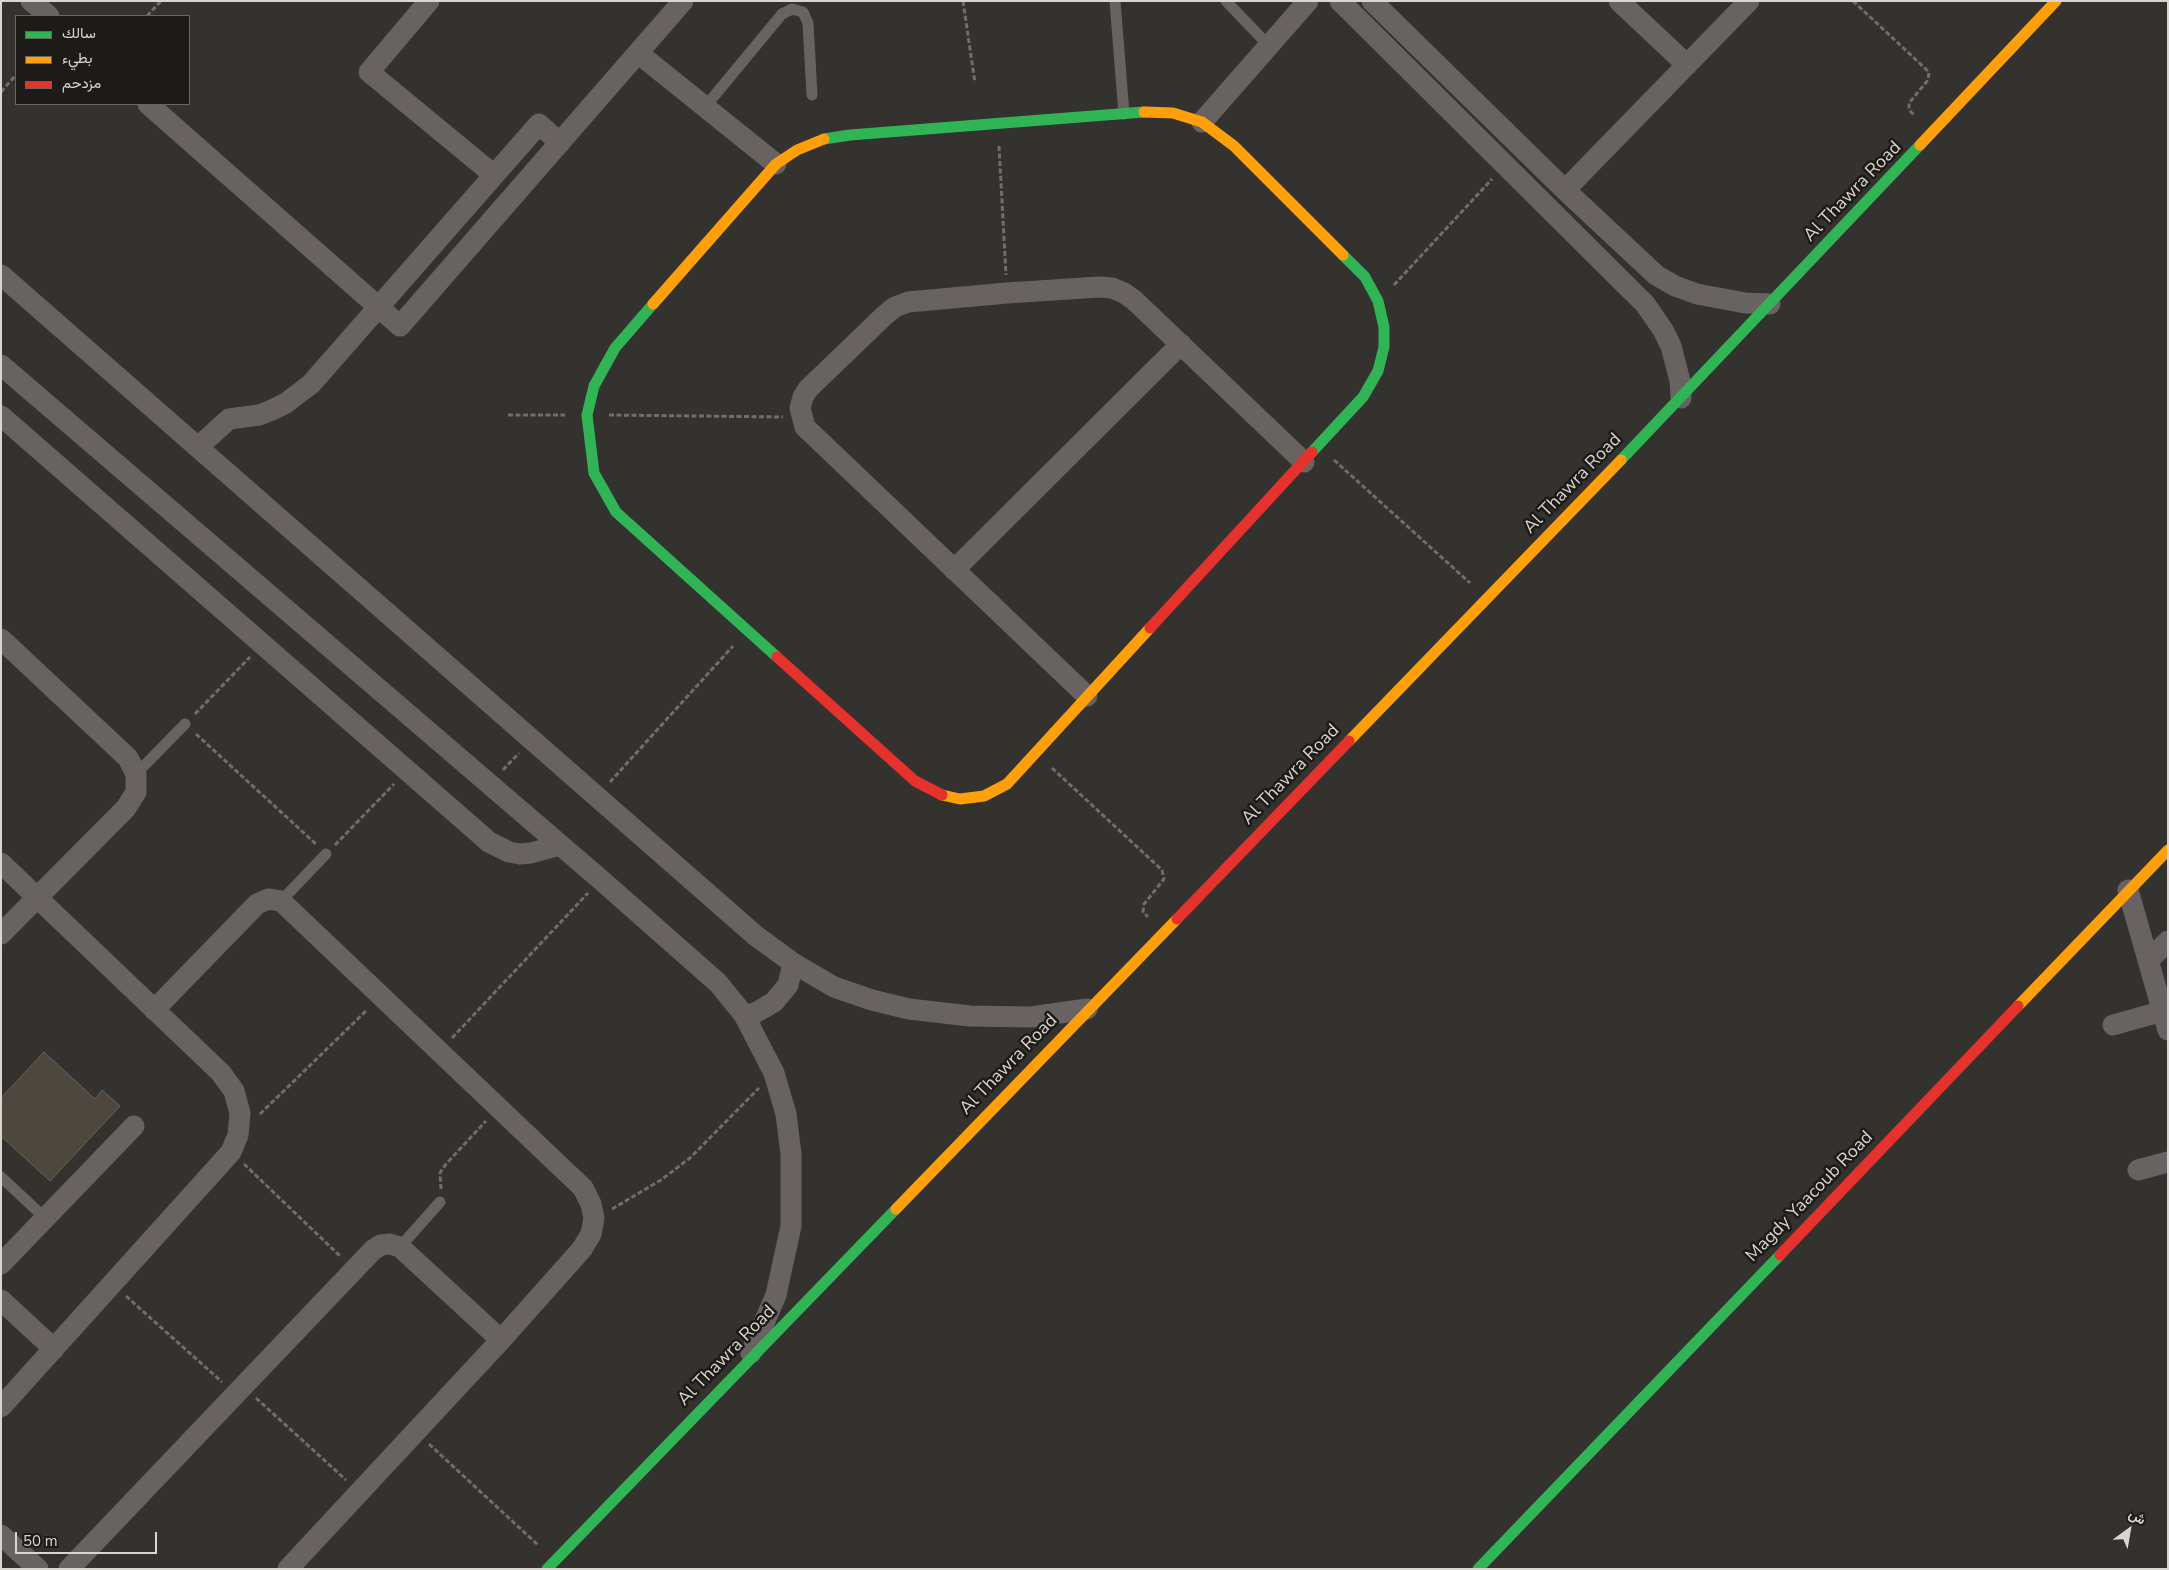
<!DOCTYPE html>
<meta charset="utf-8">
<style>
body{margin:0}
#map{position:relative;width:2169px;height:1570px;overflow:hidden;background:#34322e;font-family:"Nunito Sans",Vazirmatn,sans-serif}
canvas{display:block}
.frame{position:absolute;inset:0;border:2px solid #d9d6d0;pointer-events:none}
.legend{position:absolute;left:15px;top:15px;width:175px;height:90px;box-sizing:border-box;background:#1d1b17;border:1px solid #686661;margin:0;padding:6px 9px;list-style:none;font-size:15px;color:#d9d6d0}
.legend li{display:flex;align-items:center;gap:10px;height:25px}
.legend b{width:25px;border:1px solid #686661}
.north{position:absolute;left:2104px;top:1505px;width:50px;height:50px;-webkit-text-stroke:4px #1d1b17;paint-order:stroke;rotate:32deg;font-size:14px;font-weight:700;line-height:20px;text-align:center;color:#d9d6d0}
.north::after{content:'';display:block;margin:auto;width:18px;height:22px;background:#d9d6d0;clip-path:polygon(50% 0,100% 100%,50% 72%,0 100%)}
.scale{position:absolute;left:15px;top:1532px;width:142px;height:22px;box-sizing:border-box;border:2px solid #d9d6d0;border-top:0;padding-left:6px;font-size:15px;line-height:18px;white-space:nowrap;color:#d9d6d0;-webkit-text-stroke:4px #1d1b17;paint-order:stroke}
</style>
<div id="map">
<canvas width="2169" height="1570"></canvas>
<div class="frame"></div>
<ul class="legend">
<li><b style="height:6px;background:#30b455"></b>سالك</li>
<li><b style="height:6px;background:#ff9f0a"></b>بطيء</li>
<li><b style="height:6px;background:#e5322d"></b>مزدحم</li>
</ul>
<div class="north">ش</div>
<div class="scale">50 m</div>
</div>
<script>
const ctx = document.querySelector('canvas').getContext('2d');
ctx.lineJoin = 'round';
function fill(path, color) { ctx.fillStyle = color; ctx.fill(path, 'evenodd'); }
const toPath = rows => new Path2D(rows.map(r => 'M' + r).join(''));
function strokePath(path, color, width, dash) { ctx.strokeStyle = color; ctx.lineWidth = width; ctx.lineCap = dash ? 'butt' : 'round'; ctx.setLineDash(dash || []); ctx.stroke(path); }
function drawText(font, color, halo, rows, align = 'center') {
  ctx.font = font + ' "Nunito Sans",sans-serif'; ctx.lineWidth = 5; ctx.setLineDash([]); ctx.textBaseline = 'middle'; ctx.strokeStyle = halo; ctx.fillStyle = color; for (const [text, x, y, turn = 0] of rows) {
    ctx.save(); ctx.translate(x, y); ctx.rotate((+turn || 0) * Math.PI / 180); ctx.textAlign = isNaN(turn) ? turn : align; if (halo) ctx.strokeText(text, 0, 0); ctx.fillText(text, 0, 0); ctx.restore();
  }
}
const building = toPath([
 [44,1052,95,1099,102,1090,120,1106,50,1181,1,1136,1,1098,44,1052]
]);
const path = toPath([
 [963,1,975,83],
 [1853,1,1929,72,1928,80,1909,103,1909,110,1915,116],
 [147,16,161,1],
 [1,92,16,75],
 [999,146,1006,275],
 [1394,285,1492,179],
 [508,415,565,415],
 [609,415,783,417],
 [1334,460,1470,583],
 [195,714,250,657],
 [196,734,317,845],
 [1052,768,1162,870,1164,879,1144,904,1143,912,1148,917],
 [503,770,519,753],
 [610,782,733,646],
 [335,845,394,784],
 [452,1038,588,893],
 [260,1114,367,1010],
 [244,1164,341,1257],
 [441,1189,440,1173,446,1164,486,1121],
 [612,1209,661,1180,690,1158,759,1088],
 [126,1296,222,1382],
 [256,1398,346,1480],
 [429,1444,538,1545]
]);
const lane = toPath([
 [1115,1,1124,114],
 [1226,1,1269,46],
 [705,107,782,14,792,9,803,12,808,23,812,95],
 [136,774,185,724],
 [281,901,326,854],
 [1,1177,45,1218],
 [400,1247,440,1202]
]);
const street = toPath([
 [31,1,49,16],
 [429,1,369,72,494,175],
 [1340,1,1645,304,1663,330,1671,346,1680,381,1681,398],
 [1372,1,1565,190,1656,275,1675,286,1697,294,1745,303,1770,304],
 [1619,1,1687,65],
 [638,53,776,164],
 [148,104,400,326,683,1],
 [1202,122,1308,1],
 [1565,190,1749,1],
 [1,275,756,936,793,963,834,987,872,1000,909,1009,970,1016,1031,1017,1087,1009],
 [1,365,600,879,718,983,744,1015,774,1073,786,1114,791,1154,791,1226,776,1295,751,1353],
 [1,416,489,842,509,852,520,854,531,853,560,845],
 [198,447,229,419,259,415,272,410,286,403,311,384,539,124,560,143],
 [954,570,1181,344],
 [1,639,128,758,136,774,136,792,126,808,1,934],
 [1087,696,805,427,800,408,803,397,808,389,885,315,895,307,908,302,1007,293,1099,287,1112,288,1124,293,1134,300,1304,462],
 [1,863,221,1073,234,1091,240,1113,238,1135,231,1152,1,1407],
 [2128,890,2168,1030],
 [2149,960,2168,941],
 [154,1010,257,904,268,899,281,901,583,1188,591,1204,594,1218,591,1234,582,1249,501,1340,288,1569],
 [744,1015,755,1013,774,1002,788,985,793,963],
 [2113,1025,2163,1011],
 [2138,1170,2168,1162],
 [1,1264,134,1126],
 [1,1300,54,1349],
 [1,1535,38,1569],
 [69,1569,373,1250,381,1245,390,1244,400,1247,501,1340]
]);
const fast = toPath([
 [824,139,850,135,1144,112],
 [653,304,615,348,594,386,587,415,594,473,616,512,777,657],
 [1312,452,1363,397,1378,371,1384,347,1384,327,1378,301,1365,277,1343,255],
 [1621,460,1920,145],
 [547,1569,896,1209],
 [1478,1569,1780,1255]
]);
const slow = toPath([
 [1144,112,1173,113,1202,122,1234,146,1343,255],
 [1920,145,2056,1],
 [653,304,776,164,797,150,824,139],
 [1349,741,1621,460],
 [942,795,960,799,984,796,1007,784,1150,628],
 [2018,1006,2168,850],
 [896,1209,1177,919]
]);
const jam = toPath([
 [1150,628,1312,452],
 [777,657,915,781,942,795],
 [1177,919,1349,741],
 [1780,1255,2018,1006]
]);
const streetNames = [
 ["Al Thawra Road",1853,192,-46],
 ["Al Thawra Road",1573,484,-46],
 ["Al Thawra Road",1291,775,-46],
 ["Al Thawra Road",1009,1065,-46],
 ["Magdy Yaacoub Road",1810,1197,-46],
 ["Al Thawra Road",727,1356,-46]
];
fill(building, '#4d473d');
strokePath(building, '#65635f', 1);
strokePath(path, '#716d6b', 3, [5, 2.5]);
strokePath(lane, '#696262', 11);
strokePath(street, '#696262', 21);
strokePath(fast, '#30b455', 11);
strokePath(slow, '#ff9f0a', 11);
strokePath(jam, '#e5322d', 11);
drawText('18px', '#d9d6d0', '#1d1b17', streetNames);
</script>
